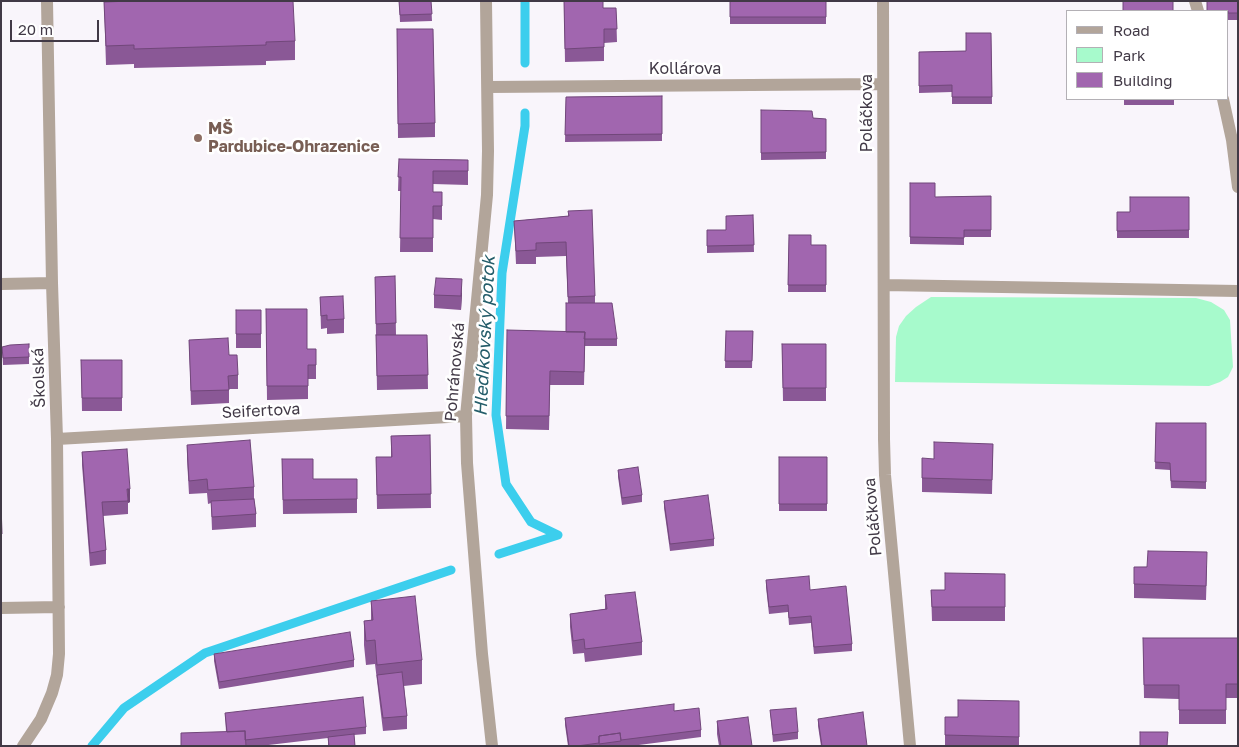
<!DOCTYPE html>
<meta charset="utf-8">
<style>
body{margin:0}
#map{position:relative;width:1239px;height:747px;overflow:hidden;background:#f9f5fb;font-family:"Golos Text",sans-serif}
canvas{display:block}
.frame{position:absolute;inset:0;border:2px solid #413946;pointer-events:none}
.legend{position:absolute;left:1066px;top:10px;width:162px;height:90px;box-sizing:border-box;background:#fff;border:1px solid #b3b0b5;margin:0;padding:6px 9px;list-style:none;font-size:15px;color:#413946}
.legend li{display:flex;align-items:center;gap:10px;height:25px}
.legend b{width:25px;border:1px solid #b3b0b5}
.scale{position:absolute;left:10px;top:20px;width:89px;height:22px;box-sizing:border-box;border:2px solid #413946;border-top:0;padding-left:6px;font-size:15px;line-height:18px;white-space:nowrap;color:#413946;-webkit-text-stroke:4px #fff;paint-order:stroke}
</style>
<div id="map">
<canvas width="1239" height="747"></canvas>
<div class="frame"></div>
<ul class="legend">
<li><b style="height:6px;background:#b2a59a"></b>Road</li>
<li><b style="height:14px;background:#a7facc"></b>Park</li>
<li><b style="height:14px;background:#a166af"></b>Building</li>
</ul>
<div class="scale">20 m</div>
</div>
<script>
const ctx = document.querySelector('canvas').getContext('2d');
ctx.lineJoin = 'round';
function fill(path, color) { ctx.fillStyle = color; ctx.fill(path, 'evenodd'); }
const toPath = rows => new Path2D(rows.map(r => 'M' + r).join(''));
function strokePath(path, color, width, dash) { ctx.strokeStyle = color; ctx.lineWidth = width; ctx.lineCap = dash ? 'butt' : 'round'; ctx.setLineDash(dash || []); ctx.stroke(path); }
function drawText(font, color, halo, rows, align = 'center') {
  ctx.font = font + ' "Golos Text",sans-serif'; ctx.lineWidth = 5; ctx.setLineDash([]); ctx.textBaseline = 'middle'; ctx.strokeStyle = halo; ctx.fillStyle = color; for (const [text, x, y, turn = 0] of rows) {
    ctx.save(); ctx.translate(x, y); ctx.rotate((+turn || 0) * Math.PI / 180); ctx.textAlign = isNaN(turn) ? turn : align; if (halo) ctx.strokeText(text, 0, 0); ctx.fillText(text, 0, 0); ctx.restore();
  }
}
const green = toPath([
 [931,297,1196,298,1211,302,1224,310,1230,320,1233,367,1228,377,1220,382,1209,386,895,382,896,337,899,326,906,316,916,307]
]);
const stream = toPath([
 [525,63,525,1],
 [499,554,558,535,531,522,506,484,496,415,502,273,525,126,525,113],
 [92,746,124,708,205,653,451,570]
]);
const minor = toPath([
 [486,1,488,151,487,195,466,416,467,463,482,654,492,746],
 [883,1,884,439,885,475,910,746],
 [1195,1,1198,11],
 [488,87,883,84],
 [1223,99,1232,140,1238,187],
 [1,284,52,283],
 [884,285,1238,291],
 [57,439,466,416],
 [1,608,59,607],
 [23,746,41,719,52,693,57,675,59,654,57,439,52,283,47,1]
]);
const wall = toPath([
 [399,1,431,1,432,21,400,22],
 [564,1,603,1,603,8,616,8,617,42,604,43,604,61,565,62],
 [730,1,826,1,826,24,730,24],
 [1238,1,1238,20,1228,20,1228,11],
 [104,2,295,41,295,60,266,61,266,65,134,68,134,64,106,65],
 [397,29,435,123,435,137,398,138],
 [991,33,992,104,952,104,952,92,919,93,919,52,966,51],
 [662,96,662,141,565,142,566,97],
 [1124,99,1174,99,1174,105,1124,105],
 [761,110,813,118,826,119,826,159,761,160],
 [399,159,468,160,468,185,433,184,433,192,442,192,442,220,433,219,433,252,400,252,401,191,398,191],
 [910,183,935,197,991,196,991,237,964,237,964,245,910,244],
 [1189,197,1189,238,1117,238,1117,212,1130,212],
 [568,211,595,296,595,303,617,339,617,346,585,346,584,385,550,385,549,430,506,429,507,330,566,332,568,303,566,256,536,257,536,264,516,264,514,221,568,216],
 [753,215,754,252,707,253,707,230,726,230,726,216],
 [789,235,811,245,826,245,826,292,788,292],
 [395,276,396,335,427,335,428,389,377,390,375,277],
 [462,293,461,310,434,308,434,295],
 [320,297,344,319,344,333,327,334,327,328,321,329],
 [266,309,307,349,316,349,316,379,308,379,308,399,267,400],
 [236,310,261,310,261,348,236,348],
 [726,331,753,331,752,368,725,368],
 [189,340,229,355,238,375,238,389,229,389,229,403,191,405],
 [782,344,826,344,826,401,783,401],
 [2,347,29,357,29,364,3,365],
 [81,360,122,360,122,411,82,411],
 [1156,423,1206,423,1206,489,1171,488,1170,470,1155,469],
 [430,435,431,508,377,509,376,457,391,457,391,436],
 [993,444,992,494,922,492,922,478,934,459],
 [187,445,254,487,254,499,256,514,256,527,212,530,211,503,208,504,207,493,189,494,187,459],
 [82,452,130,502,128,503,128,514,103,516,106,550,106,564,90,566,82,465],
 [779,457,827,457,827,511,779,511],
 [282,459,313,479,357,479,357,513,283,514],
 [618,470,642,495,642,502,622,505,618,477],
 [664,501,714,539,714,546,670,551,664,508],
 [1207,566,1206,600,1134,598,1134,567],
 [1005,574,1005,621,932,621,931,590,945,590],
 [766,580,810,590,852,644,852,651,814,654,811,623,789,625,788,612,769,614,766,587],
 [605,595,642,642,642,655,585,662,584,653,573,654,570,627,570,614,605,609],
 [371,601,422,660,422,684,404,686,407,716,407,729,383,731,375,664,366,665,364,645,364,621,371,620],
 [1143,638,1238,638,1238,698,1226,698,1226,724,1179,724,1179,699,1144,698],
 [214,654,354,660,354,667,219,689,214,661],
 [1019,701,1019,746,945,746,945,717,958,717],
 [770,710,798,732,798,739,773,742],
 [674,711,701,730,701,737,631,746,568,746,565,725,565,718],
 [225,713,366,727,366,734,354,735,355,746,328,746,328,738,260,746,181,746,226,732],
 [818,719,867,746,821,746,818,726],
 [717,721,752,746,719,746,717,734]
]);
const shadedWall = toPath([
 [462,279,462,293,461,310,461,296],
 [127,489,130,489,130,502,128,503]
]);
const building = toPath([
 [132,1,293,1,295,41,266,42,266,45,134,49,134,45,106,46,104,2,132,1],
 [399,1,431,1,432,14,400,15,399,1],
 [564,1,603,1,603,8,616,8,617,29,604,29,604,47,565,49,564,1],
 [730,1,826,1,826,17,730,17,730,1],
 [1123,1,1173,1,1173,11,1123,11,1123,1],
 [1207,1,1238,1,1238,13,1228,13,1228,11,1207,11,1207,1],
 [397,29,433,29,435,123,398,124,397,29],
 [966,33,991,33,992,97,952,97,952,85,919,86,919,52,966,51,966,33],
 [662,96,662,134,565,135,566,97,662,96],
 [761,110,812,111,813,118,826,119,826,152,761,153,761,110],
 [399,159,468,160,468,171,433,171,433,192,442,192,442,206,433,206,433,238,400,238,401,177,398,177,399,159],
 [910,183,935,183,935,197,991,196,991,230,964,230,964,238,910,237,910,183],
 [1130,197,1189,197,1189,230,1117,231,1117,212,1130,212,1130,197],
 [592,210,595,296,568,297,566,242,536,243,536,250,516,251,514,221,569,216,568,211,592,210],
 [753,215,754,245,707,246,707,230,726,230,726,216,753,215],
 [789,235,811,235,811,245,826,245,826,285,788,285,789,235],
 [395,276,396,323,376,324,375,277,395,276],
 [436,278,462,279,461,296,434,295,436,278],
 [343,296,344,319,327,320,327,315,321,316,320,297,343,296],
 [566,303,612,303,617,339,584,339,585,332,566,332,566,303],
 [266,309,307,309,307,349,316,349,316,365,308,365,308,386,267,386,266,309],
 [236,310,261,310,261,334,236,334,236,310],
 [507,330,585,332,584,372,550,371,549,416,506,416,507,330],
 [726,331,753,331,752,361,725,361,726,331],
 [376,335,427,335,428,375,377,376,376,335],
 [228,338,229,355,237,355,238,375,228,376,229,390,191,391,189,340,228,338],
 [29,344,29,357,3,358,2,347,10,345,29,344],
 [782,344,826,344,826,388,783,388,782,344],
 [81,360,122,360,122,398,82,398,81,360],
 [1156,423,1206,423,1206,482,1171,481,1170,463,1155,462,1156,423],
 [430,435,431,494,377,495,376,457,392,457,391,436,430,435],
 [250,440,254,487,208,490,207,479,189,481,187,445,250,440],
 [934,442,993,444,992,480,922,478,922,458,934,459,934,442],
 [127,449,130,489,127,489,128,501,102,502,106,550,90,553,82,452,127,449],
 [779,457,827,457,827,504,779,504,779,457],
 [282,459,313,459,313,479,357,479,357,499,283,500,282,459],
 [638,467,642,495,622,498,618,470,638,467],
 [708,495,714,539,670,544,664,501,708,495],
 [254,499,256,514,212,517,211,501,254,499],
 [1,504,2,534,1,534,1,504],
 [1148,551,1207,552,1206,586,1134,584,1134,567,1147,567,1148,551],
 [945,573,1005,574,1005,607,932,607,931,590,945,590,945,573],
 [809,576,810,590,846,586,852,644,814,647,811,616,789,618,788,605,769,607,766,580,809,576],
 [635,592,642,642,585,649,584,639,573,641,570,614,607,609,605,595,635,592],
 [415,596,422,660,377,665,375,640,366,641,364,621,373,620,371,601,415,596],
 [350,632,354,660,219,682,214,654,350,632],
 [1143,638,1238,638,1238,684,1226,684,1226,710,1179,710,1179,685,1144,685,1143,638],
 [402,672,407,716,383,718,377,675,402,672],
 [363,697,366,727,245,740,245,731,227,732,225,713,363,697],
 [958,700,1019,701,1019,737,945,735,945,717,958,717,958,700],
 [674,704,674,711,699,708,701,730,621,740,620,733,599,736,599,743,577,746,569,746,565,718,674,704],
 [796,708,798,732,773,735,770,710,796,708],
 [863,712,867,746,822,746,818,719,863,712],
 [748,717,752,746,721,746,717,721,748,717],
 [245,731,246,746,181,746,181,733,245,731],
 [1140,732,1168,732,1167,746,1140,746,1140,732],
 [620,733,621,741,599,744,599,736,620,733],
 [354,734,355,746,329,746,328,737,354,734]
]);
const markers = [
 [198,138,5,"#8d6e63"]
];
const streetNames = [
 ["Kollárova",685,69],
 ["Poláčkova",867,113,-90],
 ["Pohránovská",455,372,-85],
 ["Školská",39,378,-92],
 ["Seifertova",261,411,-3],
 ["Poláčkova",873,517,-95]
];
const educationNames = [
 ["MŠ",208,129],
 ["Pardubice-Ohrazenice",208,147]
];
const waterNames = [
 ["Hledíkovský potok",485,336,-87]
];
fill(green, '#a7facc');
strokePath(stream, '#3cceed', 9);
strokePath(minor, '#b2a59a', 12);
fill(wall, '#8a5896');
fill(shadedWall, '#71477a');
fill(building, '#a166af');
strokePath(building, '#71477a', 1);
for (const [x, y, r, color] of markers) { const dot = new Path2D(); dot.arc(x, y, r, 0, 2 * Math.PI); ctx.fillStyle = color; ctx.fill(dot); strokePath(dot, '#fff', 2); }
drawText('16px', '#413946', '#fff', streetNames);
drawText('bold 16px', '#785e54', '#fff', educationNames, 'left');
drawText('italic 18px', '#245d6a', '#fff', waterNames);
</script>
